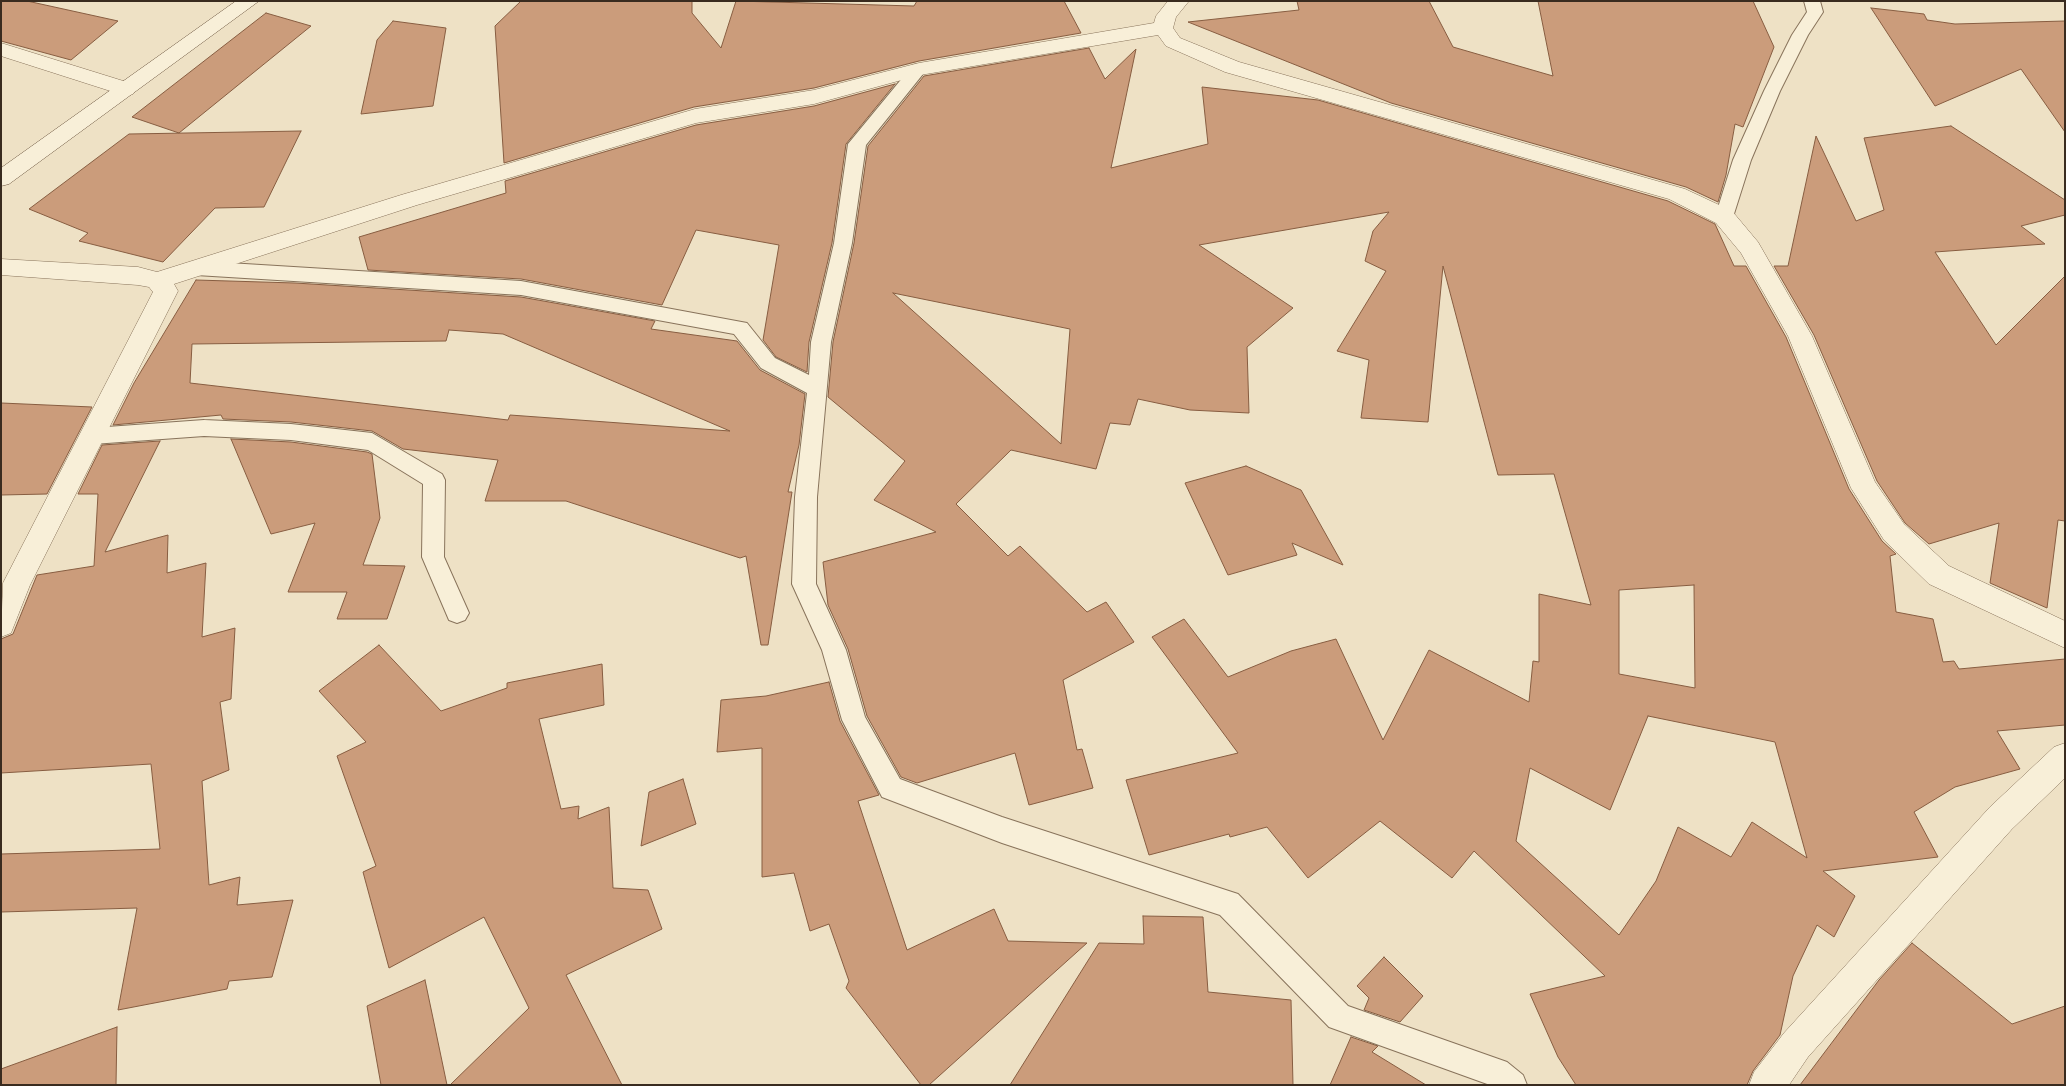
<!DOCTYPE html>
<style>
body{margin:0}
#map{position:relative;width:2066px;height:1086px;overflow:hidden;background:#eee1c5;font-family:"Source Serif 4",serif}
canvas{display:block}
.frame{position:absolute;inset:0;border:2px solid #392b1f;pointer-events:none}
</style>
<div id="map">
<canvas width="2066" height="1086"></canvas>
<div class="frame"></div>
</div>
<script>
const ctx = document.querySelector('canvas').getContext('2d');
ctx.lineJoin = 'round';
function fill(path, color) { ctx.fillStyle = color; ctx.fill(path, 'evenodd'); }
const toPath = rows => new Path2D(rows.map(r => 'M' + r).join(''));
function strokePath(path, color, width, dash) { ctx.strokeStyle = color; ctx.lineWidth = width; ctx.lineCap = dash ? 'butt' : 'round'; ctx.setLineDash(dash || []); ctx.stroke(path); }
const building = toPath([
 [1,1,27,1,118,21,71,60,1,41,1,1],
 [521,1,692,1,692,13,721,48,736,1,914,6,917,1,1064,1,1081,33,919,61,814,88,694,107,504,163,495,26,521,1],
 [1297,1,1429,1,1453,47,1553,76,1538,1,1753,1,1774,47,1743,127,1735,124,1726,175,1718,202,1686,187,1391,103,1188,22,1299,10,1297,1],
 [1871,8,1924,14,1927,20,1955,24,2065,21,2065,132,2021,69,1935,106,1871,8],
 [266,13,311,26,179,133,132,117,266,13],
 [393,21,446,28,433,106,361,114,377,40,393,21],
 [1089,48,1105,79,1136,49,1111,168,1208,144,1202,87,1318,100,1668,201,1715,224,1734,266,1746,266,1786,337,1849,489,1882,541,1896,554,1890,556,1896,612,1933,619,1943,662,1954,661,1959,669,2065,659,2065,725,1997,731,2020,769,1955,787,1914,812,1938,857,1823,871,1855,896,1834,937,1817,925,1793,976,1780,1035,1753,1071,1747,1085,1576,1085,1558,1057,1530,994,1605,976,1474,851,1452,878,1380,821,1308,878,1267,827,1230,837,1229,834,1149,855,1126,780,1238,753,1152,637,1184,619,1228,677,1291,651,1336,639,1383,740,1429,650,1529,702,1533,661,1539,662,1539,594,1591,605,1554,474,1498,475,1443,266,1428,422,1361,418,1369,360,1337,351,1386,271,1365,261,1373,231,1389,212,1199,245,1293,308,1247,347,1249,413,1190,410,1138,399,1130,425,1110,423,1096,469,1011,450,956,504,1008,556,1020,546,1087,612,1106,602,1134,642,1063,680,1077,750,1082,749,1093,788,1029,805,1015,753,917,783,901,777,867,716,848,649,828,605,823,562,936,532,874,500,905,461,828,397,833,342,854,243,868,146,924,76,1089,48],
 [893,293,1070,329,1061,444,893,293],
 [1694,585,1695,688,1619,674,1619,590,1694,585],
 [1648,716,1775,742,1807,858,1752,822,1731,857,1678,827,1656,881,1619,935,1516,841,1530,768,1610,810,1648,716],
 [895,84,846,144,832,243,809,342,807,372,776,357,763,340,779,245,696,230,662,305,521,279,368,270,359,237,506,193,505,181,696,125,814,106,895,84],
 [1951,126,2065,200,2065,215,2021,226,2045,244,1935,252,1996,345,2065,276,2065,521,2058,520,2047,608,1990,583,1999,523,1929,544,1905,523,1877,481,1814,335,1774,266,1788,266,1816,136,1856,221,1884,210,1864,138,1951,126],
 [301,131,264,207,215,208,163,262,79,241,88,233,29,209,129,134,301,131],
 [196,280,295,283,521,297,655,321,651,329,737,341,760,370,805,394,799,445,788,492,792,492,768,645,761,645,746,556,740,558,566,501,485,501,498,460,403,449,372,431,291,422,223,419,221,415,113,425,134,383,196,280],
 [449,330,503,334,730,431,510,415,508,420,190,383,192,344,446,341,449,330],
 [1,403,92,407,47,494,1,495,1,403],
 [231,439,291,442,367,452,372,454,380,518,363,565,405,566,387,619,337,619,347,592,288,592,315,523,271,534,231,439],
 [160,441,105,552,168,535,167,573,206,563,202,637,235,628,231,699,220,702,229,770,202,781,209,885,240,877,237,905,293,900,272,977,229,981,227,989,118,1010,137,908,1,912,1,854,160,849,151,764,1,773,1,639,13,634,37,575,94,566,98,494,78,494,102,445,160,441],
 [1246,466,1301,490,1343,565,1292,543,1297,555,1228,575,1185,483,1246,466],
 [379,645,441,711,507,688,507,683,602,664,604,705,539,719,561,809,579,806,578,819,609,807,613,888,648,890,662,929,566,975,622,1085,450,1085,529,1008,484,917,389,968,363,872,376,866,337,756,366,742,319,691,379,645],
 [829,682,840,721,879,795,858,801,907,950,994,909,1008,941,1087,943,929,1085,921,1085,846,988,849,981,829,924,810,931,794,873,762,877,762,748,717,752,721,700,766,696,829,682],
 [683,779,696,824,641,846,649,792,683,779],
 [1143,916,1203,917,1208,992,1291,1000,1293,1085,1010,1085,1099,943,1144,944,1143,916],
 [1912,943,2012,1024,2065,1006,2065,1085,1800,1085,1879,980,1912,943],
 [1384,957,1423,996,1400,1022,1364,1010,1369,998,1357,986,1384,957],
 [425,980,447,1085,381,1085,367,1006,425,980],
 [117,1027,116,1085,1,1085,1,1069,117,1027],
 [1351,1037,1378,1046,1372,1052,1426,1085,1330,1085,1351,1037]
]);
const lane = toPath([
 [1804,1,1820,1,1823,12,1808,35,1780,91,1751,160,1733,217,1731,222,1724,223,1717,222,1715,217,1733,160,1764,91,1792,35,1807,12,1804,1],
 [919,64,925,65,927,69,866,145,852,243,831,342,817,497,816,584,846,650,865,717,900,779,1002,817,1238,894,1348,1006,1507,1062,1523,1075,1527,1085,1490,1085,1329,1027,1220,915,1002,843,882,797,842,720,822,650,792,584,795,497,807,393,761,368,734,334,521,295,196,275,189,273,186,268,189,263,196,261,521,281,747,323,775,358,809,375,811,342,834,243,848,144,913,65,919,64],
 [204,420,291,424,372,433,442,474,445,480,444,557,469,613,465,620,457,623,449,620,422,557,423,484,368,450,291,440,204,436,93,444,86,442,82,436,86,430,93,428,204,420]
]);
const street = toPath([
 [1168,1,1189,1,1176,17,1173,28,1180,38,1239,62,1685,189,1732,211,1758,242,1812,336,1875,482,1904,524,1949,566,2065,621,2065,648,1929,584,1884,540,1851,488,1788,336,1741,253,1716,223,1669,199,1225,72,1166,46,1158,35,920,75,814,104,696,123,417,205,174,284,178,291,30,585,11,633,1,637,3,583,153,292,149,287,138,285,1,275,1,259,138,267,157,272,401,195,695,109,814,90,919,63,1154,23,1156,16,1168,1],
 [1,43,133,84,136,89,133,94,126,96,1,56,1,43],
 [2065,743,2065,778,2012,829,1808,1057,1789,1085,1749,1085,1754,1072,1784,1033,1990,807,2054,747,2065,743]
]);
const secondary = toPath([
 [236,1,259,1,9,184,1,186,1,168,236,1]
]);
fill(building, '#cb9c7b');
strokePath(building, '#875d41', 1);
strokePath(lane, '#88735b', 2);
strokePath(street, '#88735b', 1);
strokePath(secondary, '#6a543e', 1);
fill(lane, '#f8efd8');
fill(street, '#f8efd8');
fill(secondary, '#f8efd8');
</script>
